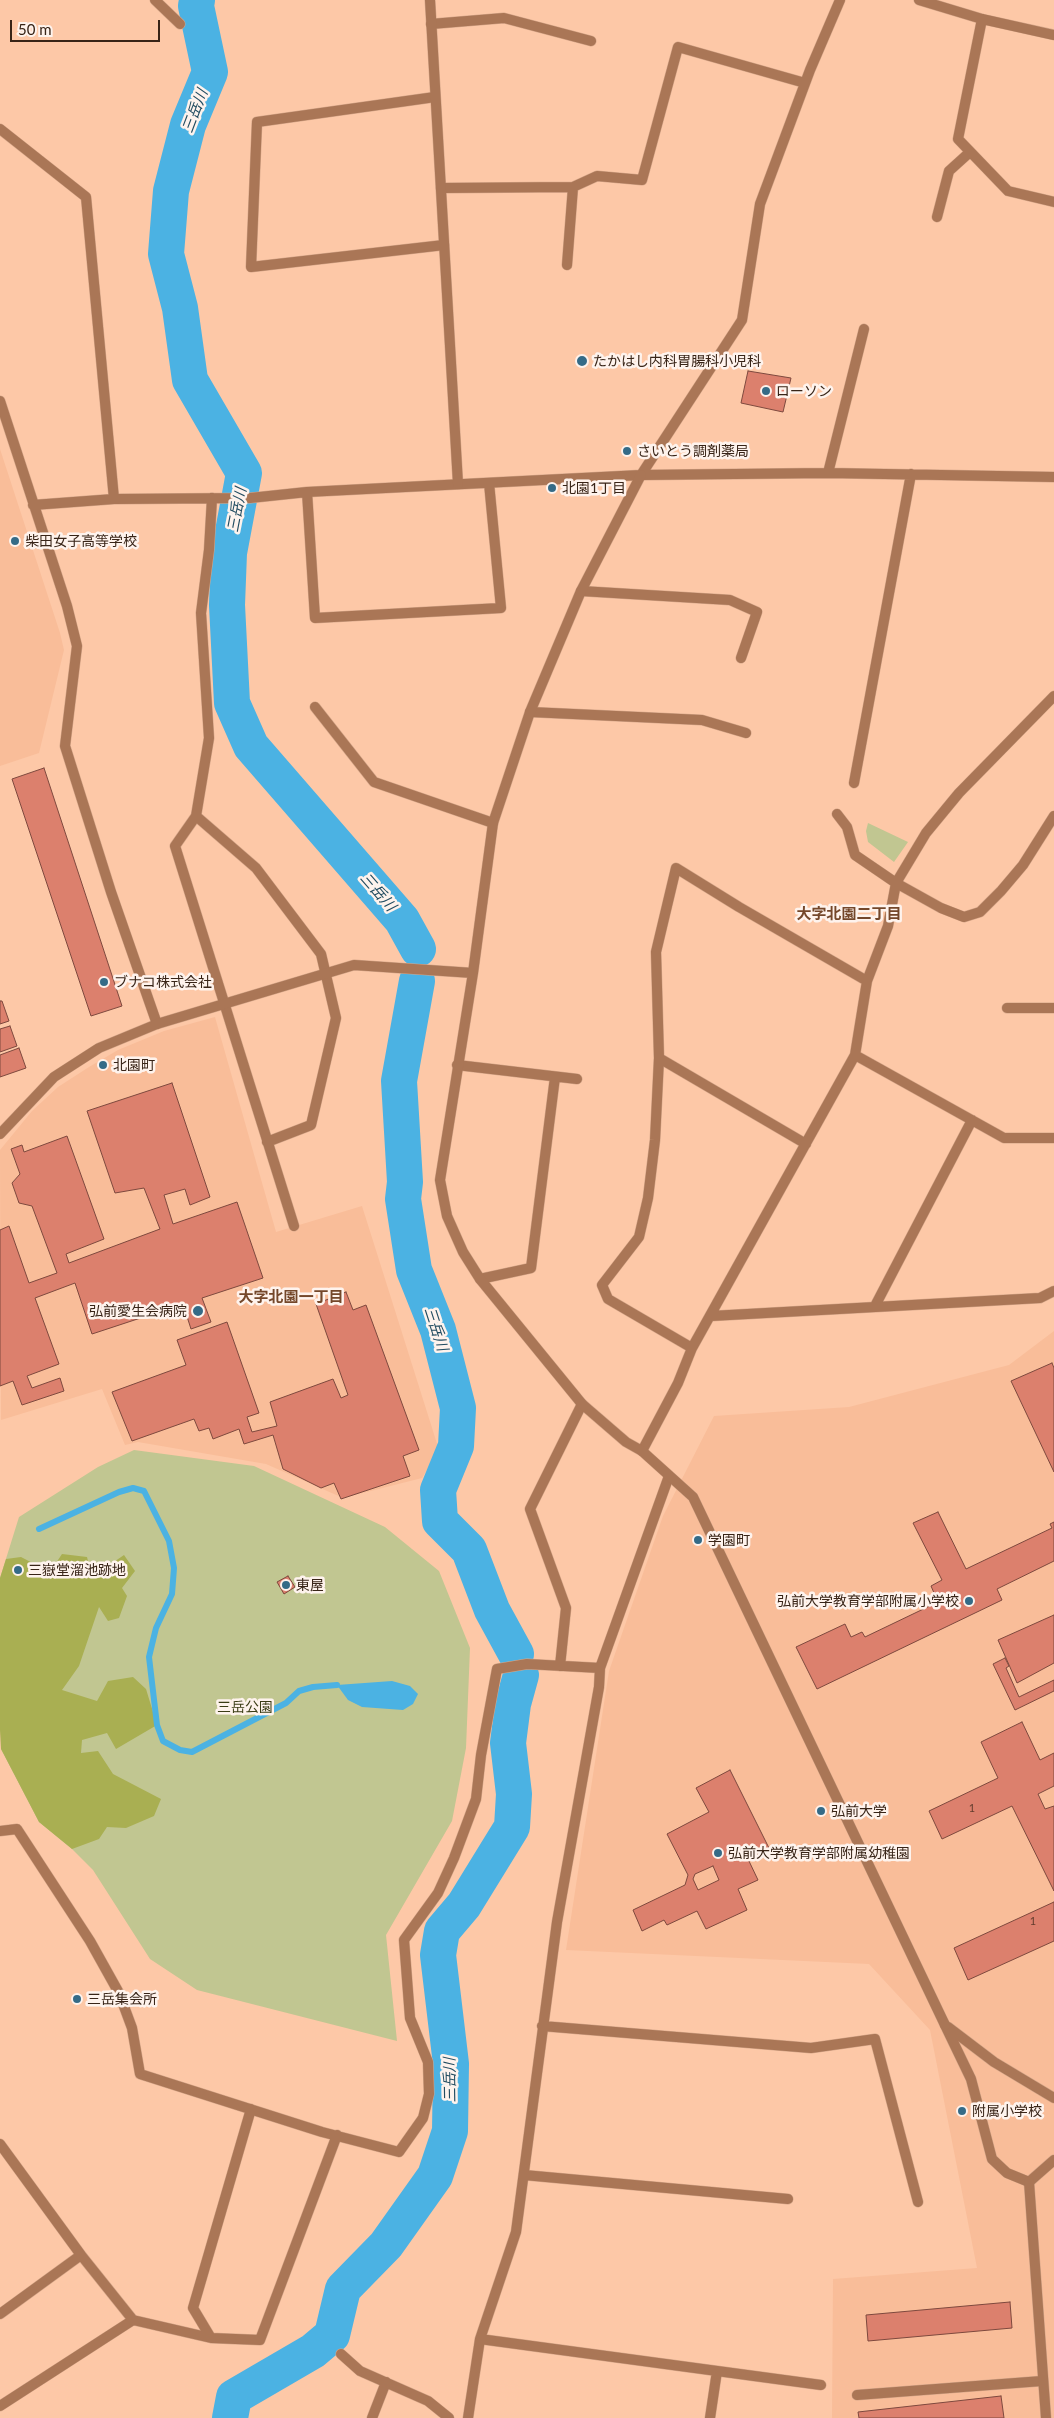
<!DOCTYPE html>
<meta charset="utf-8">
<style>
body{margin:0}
#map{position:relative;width:1054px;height:2418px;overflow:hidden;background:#fdc8a7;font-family:Lato,sans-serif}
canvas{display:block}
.scale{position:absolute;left:10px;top:20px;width:150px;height:22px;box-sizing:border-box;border:2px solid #382417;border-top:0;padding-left:6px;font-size:15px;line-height:18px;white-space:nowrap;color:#382417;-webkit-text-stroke:4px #fef3ed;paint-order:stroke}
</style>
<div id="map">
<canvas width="1054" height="2418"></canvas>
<div class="scale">50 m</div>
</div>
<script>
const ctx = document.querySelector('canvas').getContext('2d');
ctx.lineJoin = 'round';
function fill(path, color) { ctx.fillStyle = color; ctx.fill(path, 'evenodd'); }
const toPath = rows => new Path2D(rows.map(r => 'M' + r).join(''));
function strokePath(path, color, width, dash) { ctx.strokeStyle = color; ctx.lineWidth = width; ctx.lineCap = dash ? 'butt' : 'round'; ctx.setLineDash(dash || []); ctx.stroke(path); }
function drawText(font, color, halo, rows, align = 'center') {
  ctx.font = font + ' Lato,"Noto Sans JP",sans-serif'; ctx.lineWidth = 5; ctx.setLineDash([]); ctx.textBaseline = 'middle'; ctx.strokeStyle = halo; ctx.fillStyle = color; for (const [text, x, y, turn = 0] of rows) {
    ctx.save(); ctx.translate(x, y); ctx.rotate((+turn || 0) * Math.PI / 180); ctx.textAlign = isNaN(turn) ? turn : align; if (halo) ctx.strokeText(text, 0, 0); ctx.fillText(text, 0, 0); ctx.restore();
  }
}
const built = toPath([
 [0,449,60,633,64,650,39,753,0,766],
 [215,1017,276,1232,362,1206,439,1450,422,1478,343,1498,266,1464,138,1442,125,1445,102,1389,1,1420,0,1150,32,1111,58,1087,89,1067,118,1050,164,1031],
 [1054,1331,1054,2418,832,2418,833,2279,977,2268,930,2030,869,1964,566,1950,609,1671,663,1516,714,1416,849,1407,1009,1365]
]);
const green = toPath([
 [868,823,908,842,894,862,868,842,866,831],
 [134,1450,254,1466,385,1527,439,1571,470,1648,466,1748,452,1821,386,1935,397,2041,197,1990,150,1959,93,1870,72,1849,39,1822,1,1749,0,1578,19,1517,98,1467]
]);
const forest = toPath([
 [62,1554,87,1557,92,1577,124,1555,135,1571,122,1588,127,1596,119,1618,108,1621,99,1607,79,1666,62,1690,97,1701,108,1681,133,1677,146,1689,157,1725,116,1749,107,1733,82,1740,81,1753,98,1751,113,1774,161,1799,154,1816,126,1828,107,1827,99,1839,72,1849,39,1822,1,1749,0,1730,0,1578,6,1559,21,1557,50,1572]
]);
const water = toPath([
 [392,1681,410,1686,418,1694,413,1704,403,1710,362,1707,348,1700,337,1685]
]);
const stream = toPath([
 [39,1529,119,1492,133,1488,144,1491,169,1541,174,1568,172,1594,156,1628,149,1657,157,1725,163,1741,180,1750,192,1752,286,1703,299,1691,313,1687,337,1685]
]);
const river = toPath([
 [197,0,196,6,210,72,188,125,171,191,166,254,180,308,190,380,244,473,229,553,227,605,232,703,251,746,402,920,418,949],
 [417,981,399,1081,405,1182,403,1199,414,1270,438,1330,458,1408,456,1446,438,1490,440,1521,469,1550,492,1610,516,1654],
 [230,2418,234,2397,313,2351,332,2335,343,2289,386,2245,435,2176,450,2131,451,2064,438,1955,442,1931,464,1905,512,1827,514,1794,508,1743,513,1704,521,1675]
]);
const building = toPath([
 [748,371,791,378,783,412,741,403,748,371],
 [44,768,122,1006,91,1016,12,779,44,768],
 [0,1001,2,1001,9,1021,0,1024,0,1001],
 [10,1026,17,1046,0,1052,0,1029,10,1026],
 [19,1048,26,1068,0,1077,0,1055,19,1048],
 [172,1083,210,1197,190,1205,185,1189,164,1195,173,1224,237,1202,263,1278,202,1298,211,1322,191,1329,183,1304,92,1334,75,1283,35,1298,59,1364,27,1376,32,1388,60,1378,64,1391,22,1405,13,1381,0,1386,0,1230,9,1226,29,1283,57,1273,32,1206,19,1203,12,1183,20,1174,11,1149,22,1145,24,1152,67,1136,104,1239,66,1254,69,1263,160,1229,144,1188,115,1193,87,1111,172,1083],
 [346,1292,353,1310,366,1305,419,1450,403,1456,410,1476,341,1499,334,1483,321,1488,283,1469,273,1435,244,1444,239,1429,213,1439,209,1428,199,1431,194,1419,132,1441,112,1392,186,1365,177,1340,227,1322,259,1413,247,1417,252,1432,277,1426,270,1402,333,1379,341,1398,348,1395,316,1304,346,1292],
 [1052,1363,1054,1368,1054,1472,1011,1381,1052,1363],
 [938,1512,966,1569,1052,1528,1050,1524,1054,1522,1054,1561,997,1589,1002,1600,817,1689,796,1647,845,1624,851,1637,862,1632,865,1637,938,1602,931,1586,942,1580,913,1523,938,1512],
 [288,1576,295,1587,284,1594,277,1582,288,1576],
 [1054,1615,1054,1663,1017,1683,998,1640,1054,1615],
 [1005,1658,1009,1666,1006,1668,1019,1697,1054,1680,1054,1691,1015,1710,993,1664,1005,1658],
 [1022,1722,1040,1760,1054,1753,1054,1786,1038,1794,1045,1809,1054,1806,1054,1891,1012,1806,942,1839,929,1811,998,1778,981,1742,1022,1722],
 [730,1770,769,1848,748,1859,758,1880,738,1889,747,1910,706,1929,697,1911,667,1925,664,1920,642,1931,633,1910,685,1885,688,1875,667,1834,709,1812,696,1788,730,1770],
 [713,1866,719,1880,698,1890,693,1879,695,1874,713,1866],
 [1054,1902,1054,1941,968,1980,954,1948,1054,1902],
 [1010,2302,1012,2328,868,2341,866,2315,1010,2302],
 [1001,2396,1004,2418,859,2418,858,2412,1001,2396]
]);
const service = toPath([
 [857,2395,1042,2381]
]);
const minor = toPath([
 [155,0,180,24],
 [919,0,982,19,1054,35],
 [982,19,958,139,1008,191,1054,202],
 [431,24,504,18,591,41],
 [435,97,257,122,251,267,444,245],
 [0,129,86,197,114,499],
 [441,188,573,187,597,176,642,180,678,47,805,83],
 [937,217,949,171,970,152],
 [567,265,573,187],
 [0,401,67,606,77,646,65,746,111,892,157,1024],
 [828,473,864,329],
 [641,475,742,320,760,204,810,70,840,0],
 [307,492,315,618,501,608,489,483],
 [212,498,209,550,201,613,209,738,196,816,175,846,294,1226],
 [33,505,114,499,250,498,307,492,641,475,828,473,1054,477],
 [581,591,730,600,757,612,741,658],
 [315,707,374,782,493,823],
 [530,712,702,720,746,733],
 [854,783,911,474],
 [837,814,847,827,855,855,896,883,941,908,964,917,980,912,1001,891,1023,865,1054,816],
 [196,816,256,868,321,954,336,1018,311,1125,267,1142],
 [1007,1008,1054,1008],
 [855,1055,1004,1138,1054,1138],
 [659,1058,806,1144],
 [457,1065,577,1079],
 [480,1279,531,1268,555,1077],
 [875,1306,972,1120],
 [711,1316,1040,1298,1054,1291],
 [692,1348,608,1299,602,1285,639,1237,648,1198,655,1140,659,1058,656,952,676,868,739,907,867,981],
 [642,1451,678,1383,692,1348,855,1055,867,981,888,926,896,883,926,833,959,793,1054,696],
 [560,1666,566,1608,530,1509,582,1404],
 [0,1831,17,1829,90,1941,119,1993,132,2028,140,2074,322,2132,399,2152,423,2118,429,2094,428,2062,410,2018,404,1940,438,1893,454,1858,476,1799,481,1755,497,1669,527,1664,600,1668],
 [945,2025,971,2079,992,2159,1007,2173,1029,2182,1054,2160],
 [542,2026,811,2048,875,2039,918,2202],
 [948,2027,994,2062,1054,2098],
 [0,2144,81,2255,0,2314],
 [524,2175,788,2199],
 [81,2255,133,2320,211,2338,260,2340,337,2135],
 [211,2338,193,2308,251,2109],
 [480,2339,821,2385],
 [341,2354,360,2371,428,2401,449,2418],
 [0,2406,133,2320],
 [372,2418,386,2382],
 [468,2418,480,2339,516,2232,557,1922,599,1687,600,1668,669,1476],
 [710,2418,717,2371]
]);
const tertiary = toPath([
 [430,0,458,484],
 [641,475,581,591,530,712,493,823,473,973,440,1180,447,1216,463,1252,480,1279,582,1404,626,1442,642,1451,693,1497,945,2025],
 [0,1134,54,1077,99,1048,157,1024,354,965,473,973],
 [1029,2182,1046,2418]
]);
const markers = [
 [582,361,6,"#356b87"],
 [766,391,5,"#356b87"],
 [627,451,5,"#356b87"],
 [552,488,5,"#356b87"],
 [15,541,5,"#356b87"],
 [104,982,5,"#356b87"],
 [103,1065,5,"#356b87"],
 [198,1311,6,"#356b87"],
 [698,1540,5,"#356b87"],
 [18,1570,5,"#356b87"],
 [286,1585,5,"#356b87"],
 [969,1601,5,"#356b87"],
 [821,1811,5,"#356b87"],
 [718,1853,5,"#356b87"],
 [77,1999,5,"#356b87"],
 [962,2111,5,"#356b87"]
];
const numberNames = [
 ["1",972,1808],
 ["1",1033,1921]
];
const poiNames = [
 ["たかはし内科胃腸科小児科",593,361],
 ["ローソン",776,391],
 ["さいとう調剤薬局",637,451],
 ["北園1丁目",562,488],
 ["柴田女子高等学校",25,541],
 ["ブナコ株式会社",114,982],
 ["北園町",113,1065],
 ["弘前愛生会病院",187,1311,"right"],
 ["学園町",708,1540],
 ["三嶽堂溜池跡地",28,1570],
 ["東屋",296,1585],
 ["弘前大学教育学部附属小学校",959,1601,"right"],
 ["弘前大学",831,1811],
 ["弘前大学教育学部附属幼稚園",728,1853],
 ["三岳集会所",87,1999],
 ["附属小学校",972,2111]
];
const parkNames = [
 ["三岳公園",245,1707]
];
const waterNames = [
 ["三岳川",195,111,-69],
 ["三岳川",237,510,-79],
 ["三岳川",378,892,49],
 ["三岳川",436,1329,72],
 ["三岳川",450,2080,-91]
];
const neighbourhoodNames = [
 ["大字北園二丁目",849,914],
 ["大字北園一丁目",291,1297]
];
fill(built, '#f9bd99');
fill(green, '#c1c691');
fill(forest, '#a9af52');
fill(water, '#4bb2e3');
strokePath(stream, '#4bb2e3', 6);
strokePath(river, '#4bb2e3', 36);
fill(building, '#dc806d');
strokePath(building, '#7e493e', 1);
strokePath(service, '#d6a78a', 11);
strokePath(minor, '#d6a78a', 11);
strokePath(tertiary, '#d6a78a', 11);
strokePath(service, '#aa7656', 10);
strokePath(minor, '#aa7656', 10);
strokePath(tertiary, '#aa7656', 10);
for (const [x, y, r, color] of markers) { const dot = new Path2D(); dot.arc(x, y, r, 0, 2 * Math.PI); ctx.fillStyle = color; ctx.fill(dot); strokePath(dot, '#fef3ed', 2); }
drawText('11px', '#613b2c', null, numberNames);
drawText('14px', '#382417', '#fef3ed', poiNames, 'left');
drawText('14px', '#3a3c15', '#fef3ed', parkNames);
drawText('italic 15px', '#224c61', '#fef3ed', waterNames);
drawText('bold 15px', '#74472a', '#fef3ed', neighbourhoodNames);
</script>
